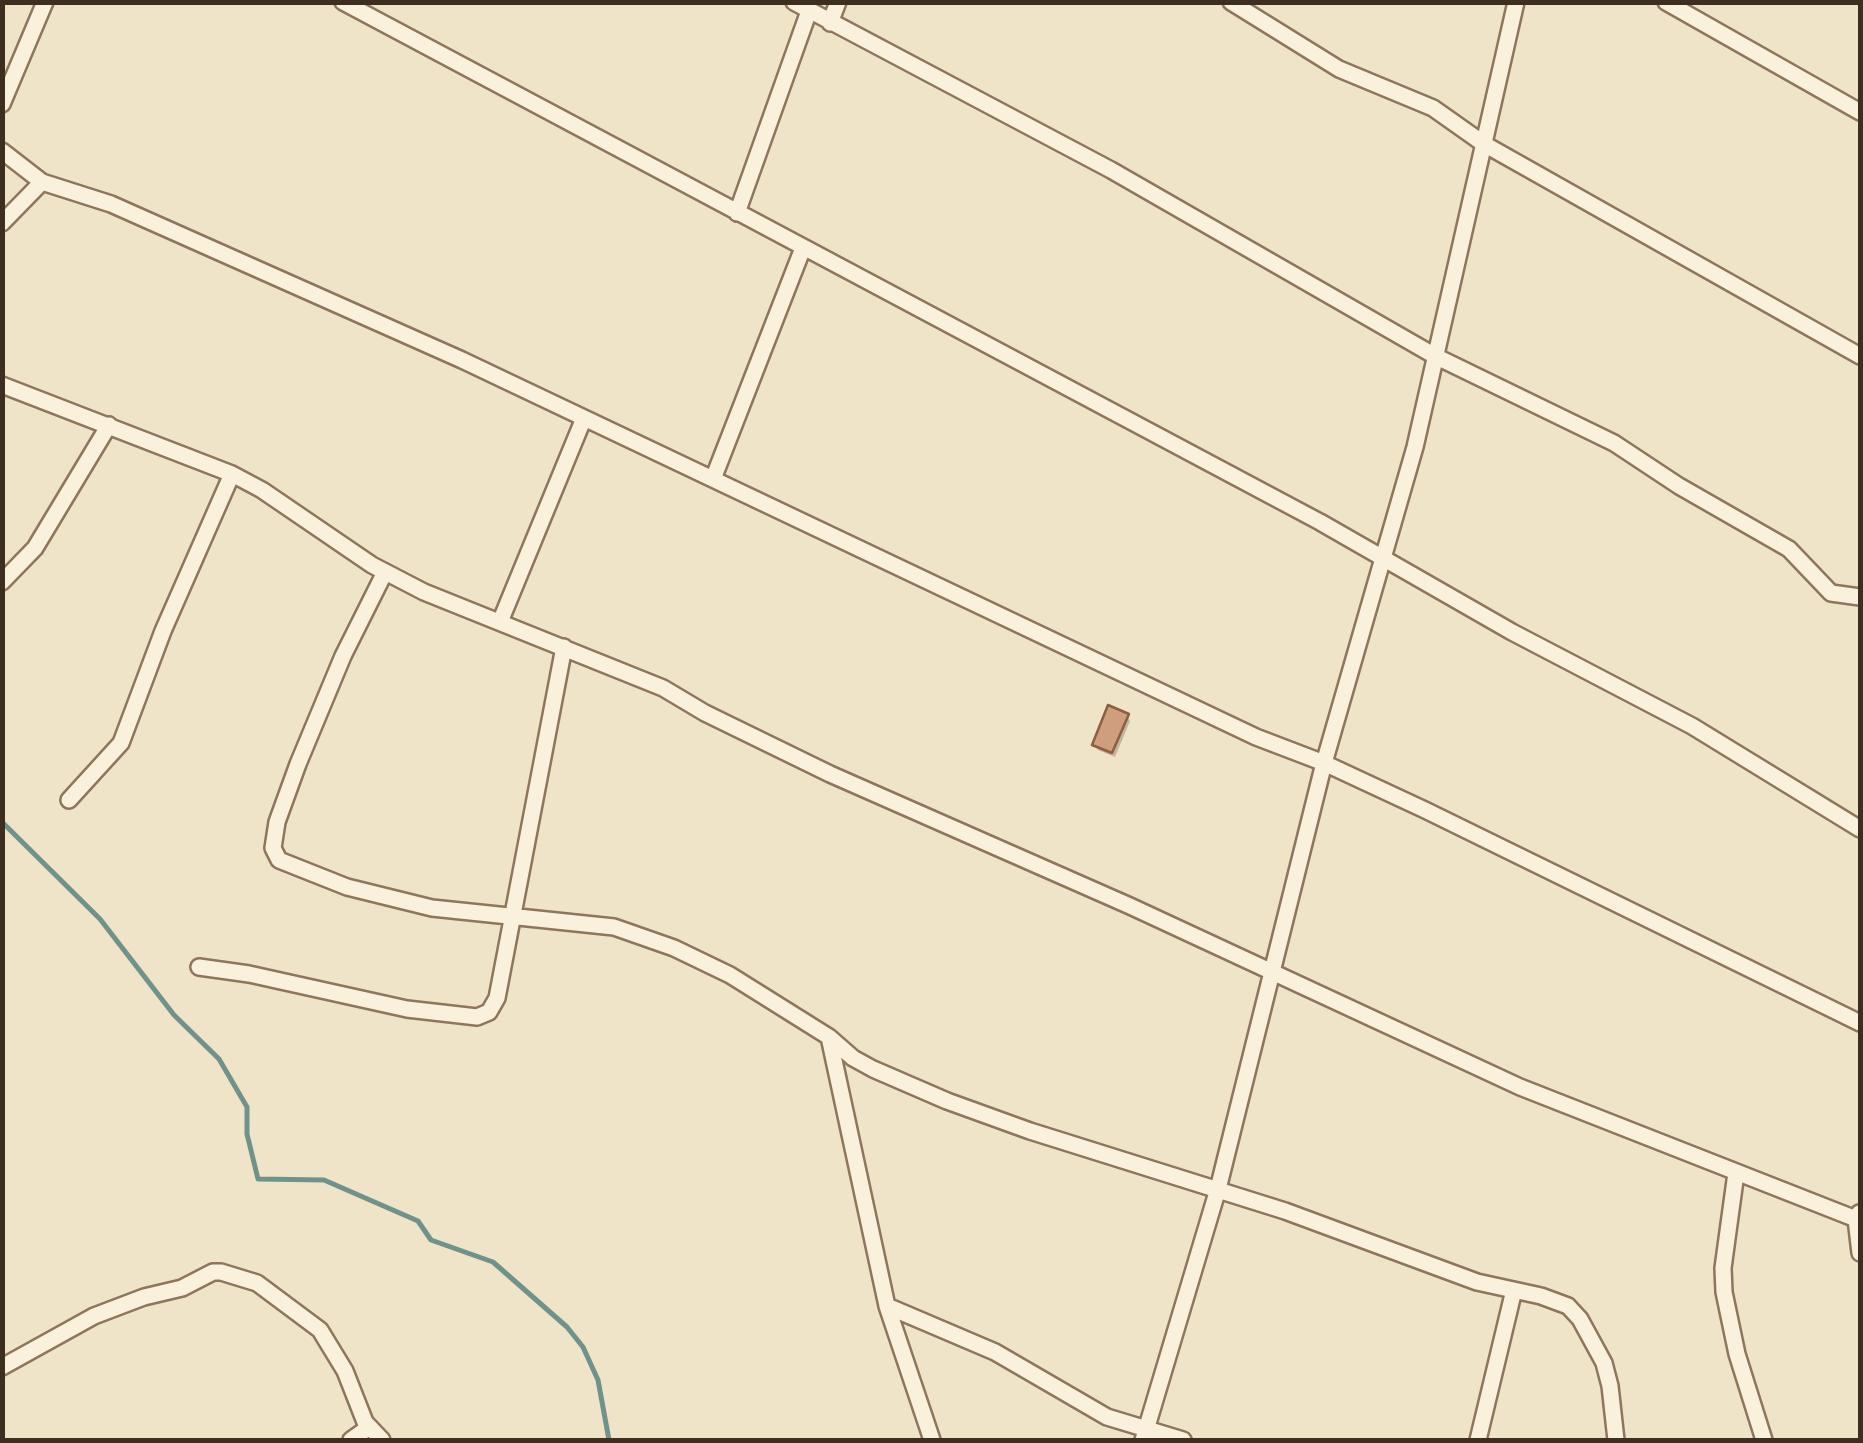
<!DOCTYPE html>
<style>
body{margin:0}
#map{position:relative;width:1863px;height:1443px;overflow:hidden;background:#f0e4c8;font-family:"PT Serif",serif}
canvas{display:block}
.frame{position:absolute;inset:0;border:5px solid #3d2e20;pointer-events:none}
</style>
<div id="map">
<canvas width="1863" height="1443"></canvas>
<div class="frame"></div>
</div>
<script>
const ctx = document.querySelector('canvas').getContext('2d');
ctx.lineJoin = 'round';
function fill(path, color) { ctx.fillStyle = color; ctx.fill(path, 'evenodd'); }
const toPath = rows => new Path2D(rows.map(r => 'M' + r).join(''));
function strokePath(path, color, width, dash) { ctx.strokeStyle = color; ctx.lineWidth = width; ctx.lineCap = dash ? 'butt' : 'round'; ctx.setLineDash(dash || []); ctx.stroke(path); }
const shadow = toPath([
 [1127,716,1130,721,1115,757,1098,750,1095,745]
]);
const stream = toPath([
 [2,822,100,919,174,1015,219,1059,247,1107,247,1134,258,1179,324,1180,418,1221,431,1240,493,1262,567,1327,583,1347,598,1380,609,1440]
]);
const building = toPath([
 [1108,705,1129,714,1112,753,1092,745,1108,705]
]);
const street = toPath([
 [343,2,1320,522,1512,632,1692,726,1860,829],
 [794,2,1111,170,1435,356,1614,443,1679,486,1789,549,1831,593,1860,597],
 [1231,2,1339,69,1433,108,1484,144,1860,356],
 [1666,2,1860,112],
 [830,23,838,2],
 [2,104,45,2],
 [2,151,42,182],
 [737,213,809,11],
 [2,223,42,182,111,204,462,360,1256,737,1324,763,1425,810,1860,1023],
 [2,385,232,474,262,490,372,565,424,592,663,688,705,713,830,774,1130,906,1520,1087,1856,1219],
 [713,479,803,248],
 [385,572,343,656,298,764,277,822,273,848,279,860,347,887,432,908,614,927,674,948,730,975,829,1037],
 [2,582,35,548,109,425],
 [500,622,584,418],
 [69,800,121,743,163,631,232,474],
 [199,967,249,974,407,1009,477,1017,489,1012,497,998,564,647],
 [1736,1173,1723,1268,1724,1292,1737,1354,1764,1440],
 [1859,1213,1856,1219,1860,1253],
 [887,1306,995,1352,1107,1417,1183,1440],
 [2,1367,94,1316,144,1297,182,1288,213,1272,221,1272,257,1283,320,1330,345,1371,365,1422,382,1440],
 [351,1440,368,1428],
 [932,1440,887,1306,829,1037,853,1058,873,1069,947,1101,1030,1131,1285,1211,1477,1282,1541,1296,1568,1306,1580,1319,1604,1363,1610,1386,1616,1440],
 [1143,1440,1218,1189,1324,763,1415,447,1516,2],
 [1478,1440,1514,1290]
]);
fill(shadow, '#0003');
strokePath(stream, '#6f938a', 5);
fill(building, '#cf9f7d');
strokePath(building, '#8d5f41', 2.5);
strokePath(street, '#8d765c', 20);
strokePath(street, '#faf1dc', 15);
</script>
